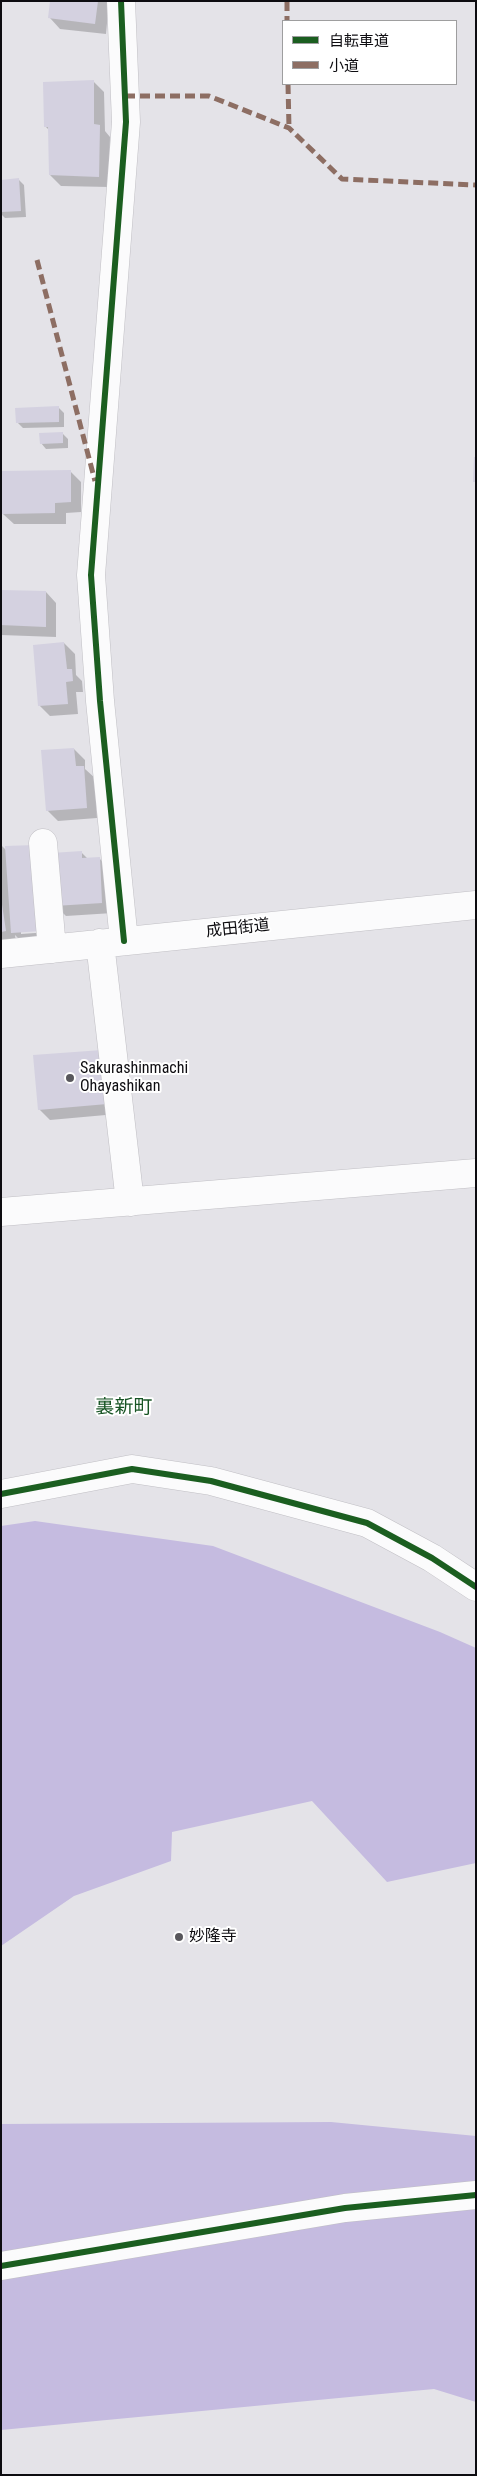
<!DOCTYPE html>
<meta charset="utf-8">
<style>
body{margin:0}
#map{position:relative;width:477px;height:2476px;overflow:hidden;background:#e4e3e8;font-family:"Roboto Condensed","Noto Sans JP",sans-serif}
canvas{display:block}
.frame{position:absolute;inset:0;border:2px solid #0d0c10;pointer-events:none}
.legend{position:absolute;left:282px;top:20px;width:175px;height:65px;box-sizing:border-box;background:#fff;border:1px solid #9e9e9f;margin:0;padding:6px 9px;list-style:none;font-size:15px;color:#0d0c10}
.legend li{display:flex;align-items:center;gap:10px;height:25px}
.legend b{width:25px;border:1px solid #9e9e9f}
</style>
<div id="map">
<canvas width="477" height="2476"></canvas>
<div class="frame"></div>
<ul class="legend">
<li><b style="height:6px;background:#1b5e20"></b>自転車道</li>
<li><b style="height:6px;background:#8d6e63"></b>小道</li>
</ul>
</div>
<script>
const ctx = document.querySelector('canvas').getContext('2d');
ctx.lineJoin = 'round';
function fill(path, color) { ctx.fillStyle = color; ctx.fill(path, 'evenodd'); }
const toPath = rows => new Path2D(rows.map(r => 'M' + r).join(''));
function strokePath(path, color, width, dash) { ctx.strokeStyle = color; ctx.lineWidth = width; ctx.lineCap = dash ? 'butt' : 'round'; ctx.setLineDash(dash || []); ctx.stroke(path); }
function drawText(font, color, halo, rows, align = 'center') {
  ctx.font = font + ' "Roboto Condensed","Noto Sans JP",sans-serif'; ctx.lineWidth = 4; ctx.setLineDash([]); ctx.textBaseline = 'middle'; ctx.strokeStyle = halo; ctx.fillStyle = color; for (const [text, x, y, turn = 0] of rows) {
    ctx.save(); ctx.translate(x, y); ctx.rotate((+turn || 0) * Math.PI / 180); ctx.textAlign = isNaN(turn) ? turn : align; if (halo) ctx.strokeText(text, 0, 0); ctx.fillText(text, 0, 0); ctx.restore();
  }
}
const forest = toPath([
 [35,1521,213,1546,440,1632,476,1648,476,1863,387,1882,312,1801,172,1832,171,1861,74,1896,1,1946,1,1526],
 [331,2122,476,2136,476,2402,434,2389,1,2430,1,2124]
]);
const shadow = toPath([
 [52,1,109,1,106,34,60,29,50,18],
 [93,81,104,92,105,131,110,137,109,187,61,186,50,175,50,131,45,126],
 [19,180,24,185,26,217,5,218,1,214,1,181],
 [58,407,64,413,64,427,23,428,17,422],
 [63,434,68,439,68,448,46,449,41,443],
 [70,471,81,482,81,512,66,513,66,524,14,524,3,514],
 [1,592,46,592,56,603,56,637,1,635],
 [64,643,75,654,76,675,82,681,83,692,76,692,78,714,50,716,39,705],
 [74,749,85,760,85,769,95,778,97,818,58,821,47,810],
 [1,845,7,851,6,848,35,846,46,857,52,941,23,943,15,935,16,942,1,943],
 [48,929,49,932,21,934,21,931],
 [81,852,88,859,99,858,110,869,113,913,66,916,55,905],
 [102,1052,117,1114,50,1120,39,1109]
]);
const building = toPath([
 [50,1,98,1,95,24,48,18],
 [94,80,94,124,100,125,99,177,49,175,48,127,44,127,43,82],
 [19,178,21,211,1,212,1,180],
 [59,406,59,422,16,423,15,408],
 [63,432,63,443,40,444,39,433],
 [474,457,476,457,476,482,473,482],
 [71,470,71,502,55,503,55,513,2,514,1,471],
 [1,590,46,591,46,627,1,625],
 [64,642,67,669,72,669,73,681,66,682,68,704,38,706,33,645],
 [74,748,76,766,84,766,87,808,46,811,41,750],
 [36,845,42,931,11,933,5,846],
 [82,851,82,858,100,857,102,903,54,906,51,853],
 [1,898,6,931,1,932],
 [102,1050,107,1104,38,1110,33,1055]
]);
const minor = toPath([
 [121,1,126,122,91,575,100,701,124,941],
 [43,843,52,949],
 [100,943,130,1202],
 [1,954,476,905],
 [1,1212,476,1173],
 [1,1494,132,1469,211,1481,367,1523,432,1558,476,1587],
 [1,2266,345,2208,476,2195]
]);
const quiet = toPath([
 [287,1,287,21],
 [288,84,289,128],
 [125,96,209,96,289,128,342,179,476,185],
 [37,260,95,481]
]);
const cycleway = toPath([
 [121,1,126,122,91,575,100,701,124,941],
 [1,1494,132,1469,211,1481,367,1523,432,1558,476,1587],
 [1,2266,345,2208,476,2195]
]);
const markers = [
 [70,1078,5,"#58575c"],
 [179,1937,5,"#58575c"]
];
const streetNames = [
 ["成田街道",238,929,-6]
];
const poiNames = [
 ["Sakurashinmachi",80,1069],
 ["Ohayashikan",80,1087],
 ["妙隆寺",189,1937]
];
const quarterNames = [
 ["裏新町",124,1408]
];
fill(forest, '#c5bbe0');
fill(shadow, '#0003');
fill(building, '#d4d1e0');
strokePath(minor, '#c0bfc4', 29);
strokePath(minor, '#fbfbfc', 28);
strokePath(quiet, '#8d6e63', 5, [10, 5]);
strokePath(cycleway, '#1b5e20', 6);
for (const [x, y, r, color] of markers) { const dot = new Path2D(); dot.arc(x, y, r, 0, 2 * Math.PI); ctx.fillStyle = color; ctx.fill(dot); strokePath(dot, '#fff', 2); }
drawText('16px', '#0d0c10', '#fff', streetNames);
drawText('16px', '#0d0c10', '#fff', poiNames, 'left');
drawText('19px', '#175424', '#fff', quarterNames);
</script>
